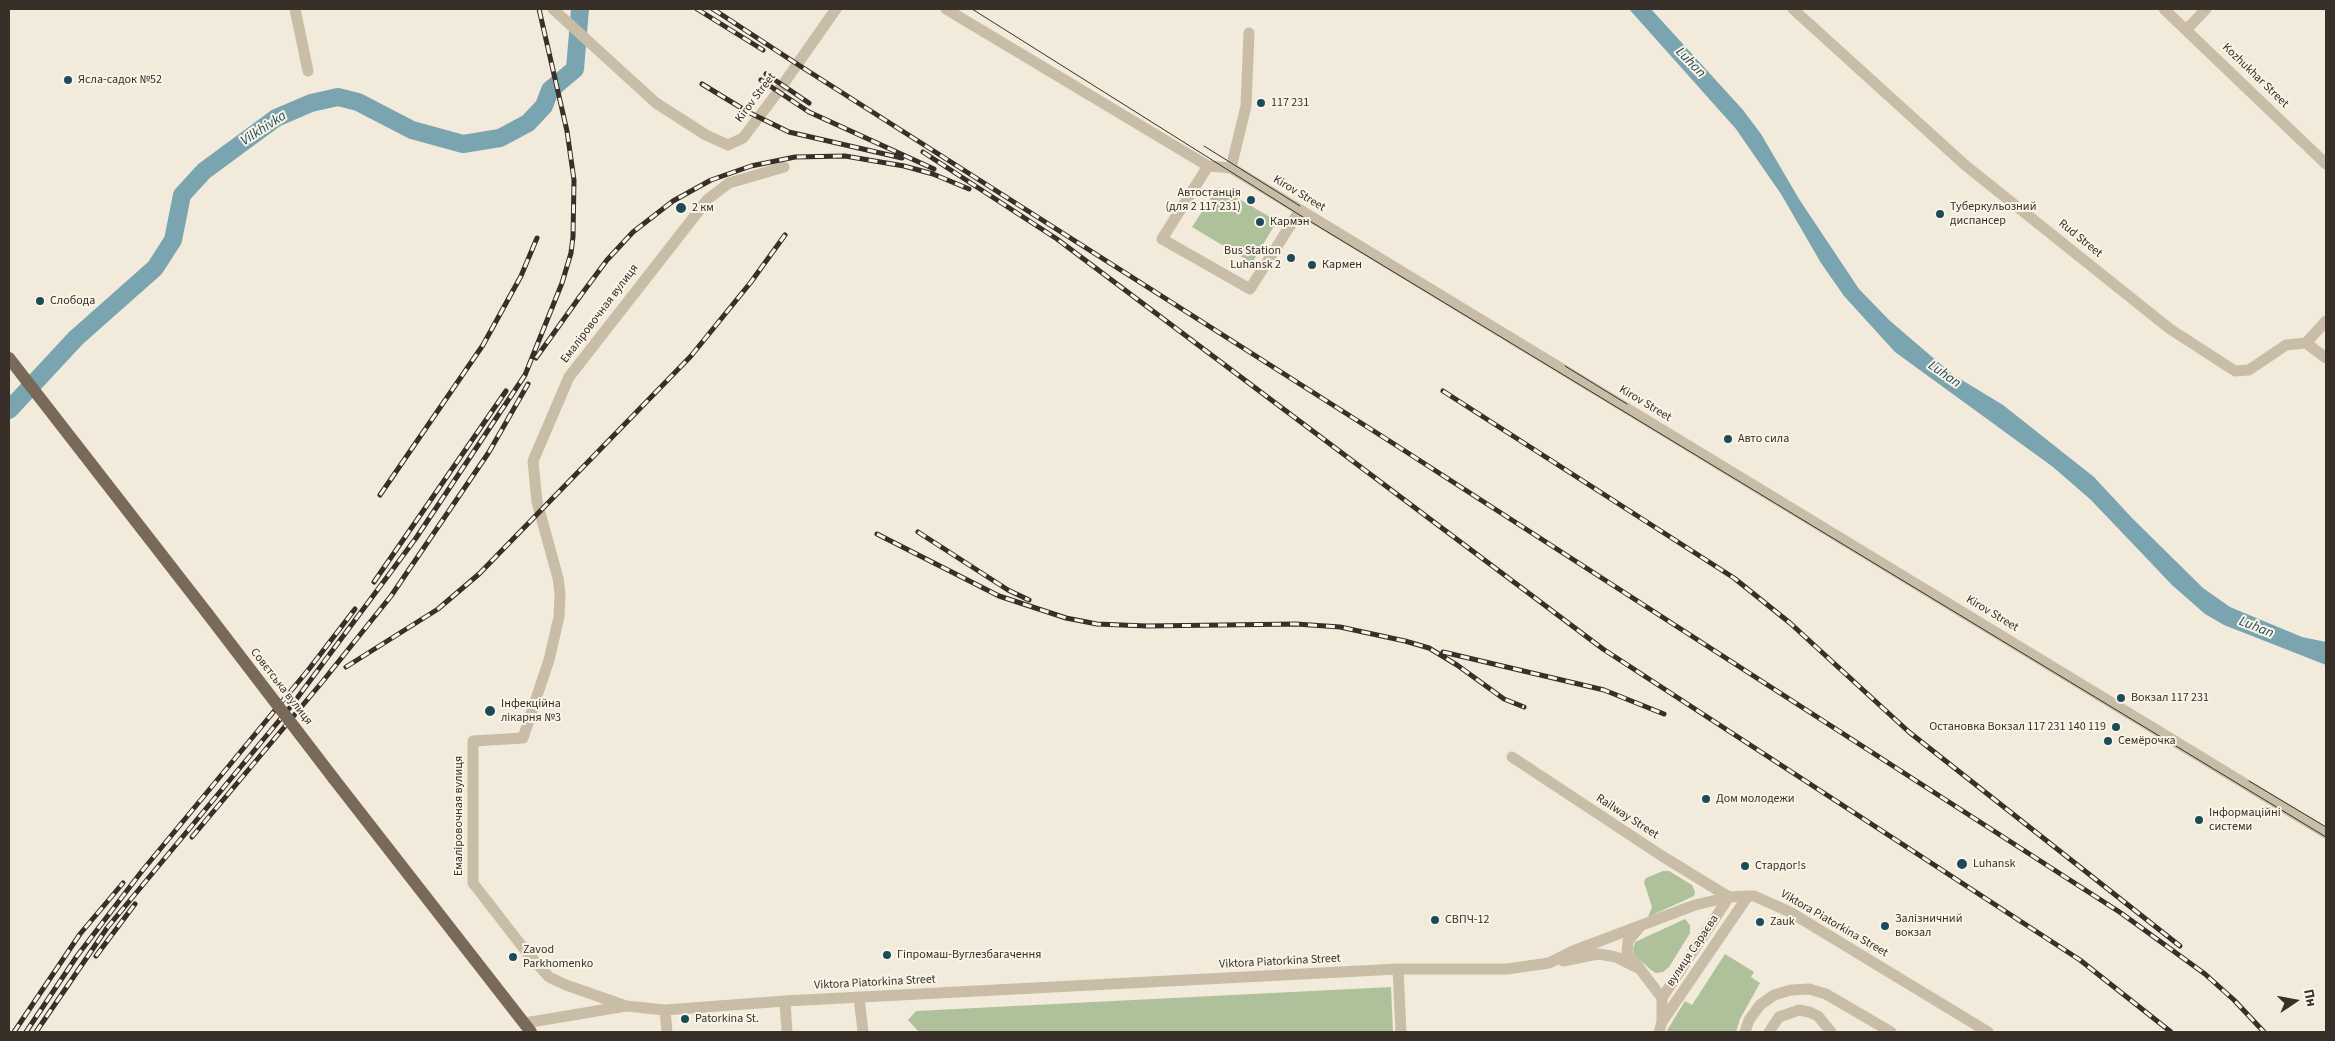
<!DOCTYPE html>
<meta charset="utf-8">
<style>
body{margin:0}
#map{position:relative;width:2335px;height:1041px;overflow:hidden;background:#f2ebdb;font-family:"Source Sans 3",sans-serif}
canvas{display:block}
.frame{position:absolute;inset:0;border:10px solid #372f28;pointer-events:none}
.north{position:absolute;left:2270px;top:976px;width:50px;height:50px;-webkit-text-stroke:4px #faf4e8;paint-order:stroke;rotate:78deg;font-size:14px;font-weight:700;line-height:20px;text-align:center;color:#372f28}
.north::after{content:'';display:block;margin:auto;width:18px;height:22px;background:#372f28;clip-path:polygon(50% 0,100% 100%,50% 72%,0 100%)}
</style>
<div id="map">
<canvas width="2335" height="1041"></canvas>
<div class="frame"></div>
<div class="north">Пн</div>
</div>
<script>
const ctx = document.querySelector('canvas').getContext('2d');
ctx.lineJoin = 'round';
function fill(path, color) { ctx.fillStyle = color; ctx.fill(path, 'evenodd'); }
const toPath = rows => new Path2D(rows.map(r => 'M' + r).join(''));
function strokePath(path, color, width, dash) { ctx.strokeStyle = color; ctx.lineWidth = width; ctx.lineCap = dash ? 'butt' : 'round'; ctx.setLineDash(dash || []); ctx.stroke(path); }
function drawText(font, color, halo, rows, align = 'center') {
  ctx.font = font + ' "Source Sans 3",sans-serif'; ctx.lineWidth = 4; ctx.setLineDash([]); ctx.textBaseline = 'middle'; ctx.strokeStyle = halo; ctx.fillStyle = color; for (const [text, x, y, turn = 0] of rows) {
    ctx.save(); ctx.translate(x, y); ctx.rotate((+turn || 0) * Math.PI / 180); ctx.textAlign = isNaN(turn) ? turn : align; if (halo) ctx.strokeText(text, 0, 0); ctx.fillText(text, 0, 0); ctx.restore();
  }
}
const green = toPath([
 [1218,187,1277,221,1252,263,1192,227],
 [1663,871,1669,871,1692,885,1695,892,1694,896,1648,917,1652,907,1644,882,1646,878],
 [1685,919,1690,925,1690,933,1669,967,1663,972,1656,973,1651,970,1634,955,1633,949,1635,942],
 [1725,954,1754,972,1751,977,1760,983,1740,1019,1736,1032,1666,1032,1685,1001,1692,1005],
 [1391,987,1393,1032,919,1032,908,1020,916,1011]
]);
const water = toPath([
 [1629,9,1651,9,1743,110,1761,134,1799,199,1859,289,1889,320,1952,374,2003,405,2094,477,2132,518,2203,588,2230,607,2302,637,2326,642,2326,665,2224,625,2205,614,2172,585,2091,500,2053,467,1895,352,1844,296,1821,263,1781,194,1736,129]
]);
const river = toPath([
 [9,410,76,338,155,268,173,240,182,195,204,171,276,118,311,103,338,97,358,102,412,130,463,144,500,138,528,123,544,106,550,90,575,69,580,9]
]);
const minor = toPath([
 [295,9,308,71],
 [553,9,656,103,706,135,728,145,743,138,777,93,836,9],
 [946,9,1208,166,1231,168,2326,833],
 [1793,9,1965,165,2170,329,2235,371,2249,370,2286,345,2306,343,2326,358],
 [2164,9,2326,164],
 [2187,29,2206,9],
 [1208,166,1162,239,1250,289,1300,210],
 [1231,168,1246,106,1249,33],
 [2306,343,2326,321],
 [1512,757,1662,856,1729,897,1662,998],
 [1563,961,1598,954,1616,957,1640,969,1662,998,1662,1022,1659,1032],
 [1638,966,1627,953,1628,941,1639,928],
 [1398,969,1401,1032],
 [859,997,863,1032],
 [785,1001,787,1032],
 [626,1006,566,985,549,977,525,950,473,883,473,741,523,738,549,660,559,617,560,593,558,578,537,502,533,461,569,377,708,199,729,183,784,167],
 [665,1010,667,1032],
 [1662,1022,1748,896],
 [525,1023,626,1006,665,1010,785,1001,1398,969,1507,969,1549,963,1573,951,1695,905,1729,897,1748,896,1754,896,1790,912,1988,1032],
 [1745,1032,1749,1020,1760,1005,1774,995,1791,990,1809,989,1826,994,1891,1032],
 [1769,1032,1779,1017,1799,1010,1809,1012,1818,1016,1831,1032]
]);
const major = toPath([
 [9,358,207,613],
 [334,779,531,1032]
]);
const tram = toPath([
 [972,9,1298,214,2326,837],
 [1204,146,1300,206],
 [1565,366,1627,404],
 [2249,781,2326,827]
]);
const rail = toPath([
 [697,9,763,50],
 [713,9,797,64,1391,442,2121,913,2205,974,2234,1000,2264,1032],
 [766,74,809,103],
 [761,80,809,112,934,169],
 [702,84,748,112,789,132,902,158],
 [923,152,1057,239,1603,649,2080,960,2171,1032],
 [578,299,607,260,633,232,673,201,711,180,751,166,795,157,845,156,904,166,933,174,969,189],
 [536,358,581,295],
 [1443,391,1734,578,1790,623,1909,732,2180,946],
 [380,495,483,345,521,276,537,238],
 [918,532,1008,590,1029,600],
 [877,534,999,596,1066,618,1097,624,1147,626,1296,624,1340,627,1405,641,1429,648,1457,665,1504,699,1524,707],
 [374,582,506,391],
 [1443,652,1604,690,1664,714],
 [346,667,438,609,479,574,691,356,751,282,785,235],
 [192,837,323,681,391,596,489,452,528,384],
 [96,956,135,904],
 [14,1032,80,934,123,883],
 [26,1032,77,956,142,871,309,669,355,609],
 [36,1032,107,928,292,705,416,538,525,375,562,283,571,253,573,237,574,180,567,131,539,9]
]);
const majorBridge = toPath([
 [207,613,334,779]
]);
const markers = [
 [68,80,5,"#1d4a58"],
 [1261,103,5,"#1d4a58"],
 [1251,200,5,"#1d4a58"],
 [681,208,6,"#1d4a58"],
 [1940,214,5,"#1d4a58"],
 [1260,222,5,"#1d4a58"],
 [1291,258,5,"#1d4a58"],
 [1312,265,5,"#1d4a58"],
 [40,301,5,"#1d4a58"],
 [1728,439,5,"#1d4a58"],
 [2121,698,5,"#1d4a58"],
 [490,711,6,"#1d4a58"],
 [2116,727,5,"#1d4a58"],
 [2108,741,5,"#1d4a58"],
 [1706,799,5,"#1d4a58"],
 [2199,820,5,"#1d4a58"],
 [1962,864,6,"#1d4a58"],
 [1745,866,5,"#1d4a58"],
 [1435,920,5,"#1d4a58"],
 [1760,922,5,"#1d4a58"],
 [1885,926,5,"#1d4a58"],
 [887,955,5,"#1d4a58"],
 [513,957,5,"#1d4a58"],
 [685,1019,5,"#1d4a58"]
];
const streetNames = [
 ["Kozhukhar Street",2255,76,44],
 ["Kirov Street",756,98,-53],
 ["Kirov Street",1299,194,31],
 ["Rud Street",2080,239,39],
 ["Емаліровочная вулиця",600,314,-53],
 ["Kirov Street",1645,404,31],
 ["Kirov Street",1992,614,31],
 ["Совєтська вулиця",281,687,52],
 ["Емаліровочная вулиця",459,816,-90],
 ["Railway Street",1627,817,33],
 ["Viktora Piatorkina Street",1834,924,30],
 ["вулиця Сараєва",1693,951,-56],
 ["Viktora Piatorkina Street",1280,962,-3],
 ["Viktora Piatorkina Street",875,983,-3]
];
const poiNames = [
 ["Ясла-садок №52",78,80],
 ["117 231",1271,103],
 ["Автостанція",1241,193,"right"],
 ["(для 2 117 231)",1241,207,"right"],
 ["Туберкульозний",1950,207],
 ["диспансер",1950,221],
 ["2 км",692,208],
 ["Кармэн",1270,222],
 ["Bus Station",1281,251,"right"],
 ["Luhansk 2",1281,265,"right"],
 ["Кармен",1322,265],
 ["Слобода",50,301],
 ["Авто сила",1738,439],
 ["Вокзал 117 231",2131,698],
 ["Інфекційна",501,704],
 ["лікарня №3",501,718],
 ["Остановка Вокзал 117 231 140 119",2106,727,"right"],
 ["Семёрочка",2118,741],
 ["Дом молодежи",1716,799],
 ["Інформаційні",2209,813],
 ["системи",2209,827],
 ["Luhansk",1973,864],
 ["Стардог!s",1755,866],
 ["Залізничний",1895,919],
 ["вокзал",1895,933],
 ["СВПЧ-12",1445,920],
 ["Zauk",1770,922],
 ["Zavod",523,950],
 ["Parkhomenko",523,964],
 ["Гіпромаш-Вуглезбагачення",897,955],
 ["Patorkina St.",695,1019]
];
const waterNames = [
 ["Luhan",1690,63,46],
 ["Vilkhivka",264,129,-33],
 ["Luhan",1944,375,35],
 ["Luhan",2256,628,22]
];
fill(green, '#aec19b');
fill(water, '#7aa4af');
strokePath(river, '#7aa4af', 18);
strokePath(minor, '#cabda7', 11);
strokePath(major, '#796959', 12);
strokePath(tram, '#372f28', 1);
strokePath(rail, '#372f28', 5);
strokePath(rail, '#faf4e8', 3, [9]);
strokePath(majorBridge, '#796959', 12);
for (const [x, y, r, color] of markers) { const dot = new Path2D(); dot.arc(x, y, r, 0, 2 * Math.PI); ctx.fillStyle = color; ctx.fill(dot); strokePath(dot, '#faf4e8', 2); }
drawText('12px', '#372f28', '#faf4e8', streetNames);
drawText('12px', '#372f28', '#faf4e8', poiNames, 'left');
drawText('italic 14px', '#1d4a58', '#faf4e8', waterNames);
</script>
